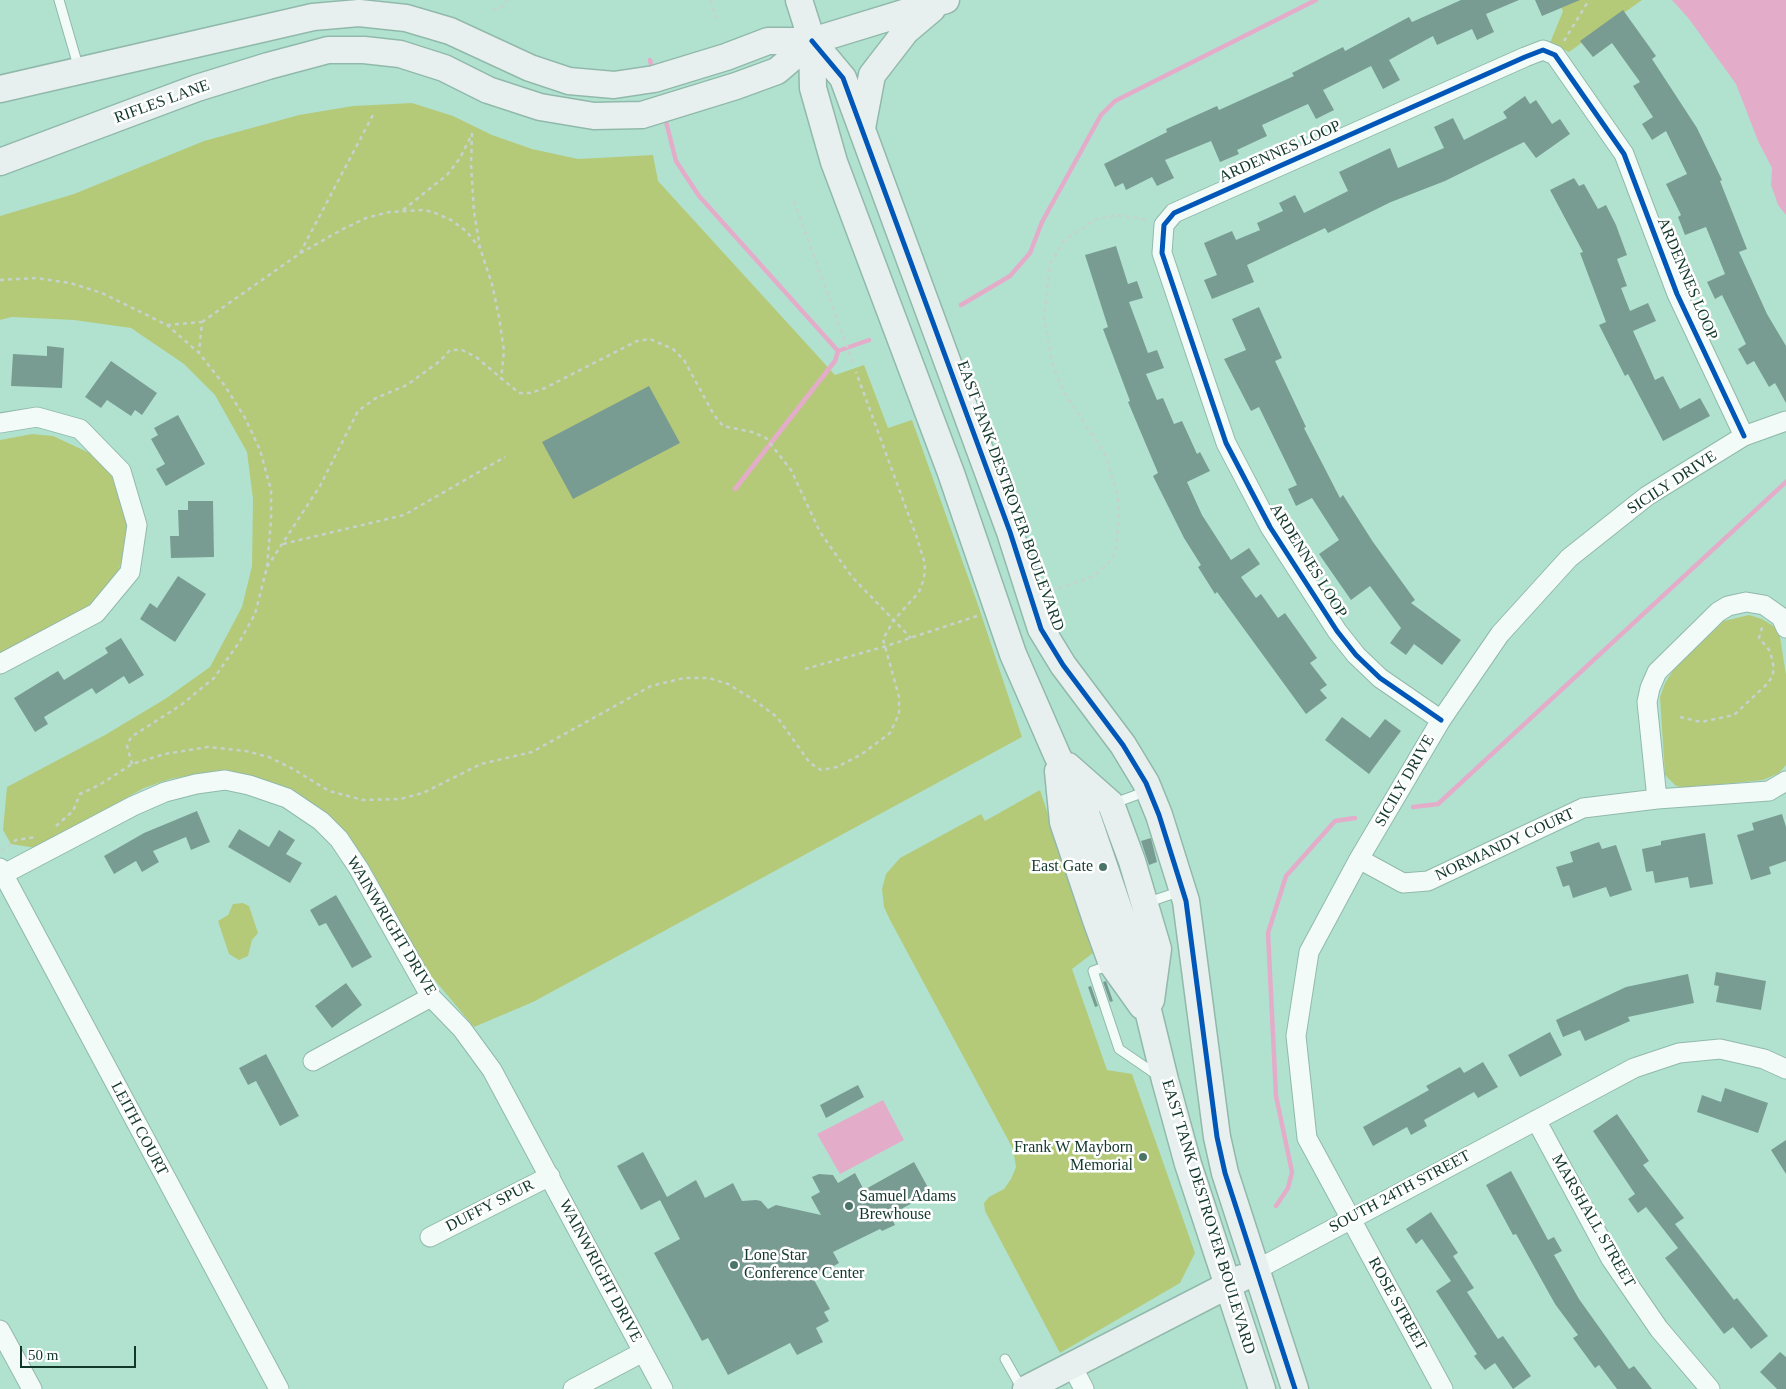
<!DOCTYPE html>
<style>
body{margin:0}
#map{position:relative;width:1786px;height:1389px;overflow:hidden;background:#b1e2d0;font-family:Georgia,serif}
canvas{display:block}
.scale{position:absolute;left:20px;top:1346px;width:116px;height:22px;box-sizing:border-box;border:2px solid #12382c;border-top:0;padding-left:6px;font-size:15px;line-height:18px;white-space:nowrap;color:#12382c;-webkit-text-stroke:4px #fff;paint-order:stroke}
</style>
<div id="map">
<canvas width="1786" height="1389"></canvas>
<div class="scale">50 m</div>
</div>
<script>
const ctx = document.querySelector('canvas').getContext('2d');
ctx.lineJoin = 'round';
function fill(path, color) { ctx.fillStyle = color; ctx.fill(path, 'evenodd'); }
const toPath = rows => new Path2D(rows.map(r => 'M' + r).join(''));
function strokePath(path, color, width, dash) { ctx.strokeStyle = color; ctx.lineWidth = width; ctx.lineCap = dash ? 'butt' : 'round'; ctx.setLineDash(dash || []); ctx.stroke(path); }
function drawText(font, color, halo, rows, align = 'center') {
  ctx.font = font + ' Georgia,serif'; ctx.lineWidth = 5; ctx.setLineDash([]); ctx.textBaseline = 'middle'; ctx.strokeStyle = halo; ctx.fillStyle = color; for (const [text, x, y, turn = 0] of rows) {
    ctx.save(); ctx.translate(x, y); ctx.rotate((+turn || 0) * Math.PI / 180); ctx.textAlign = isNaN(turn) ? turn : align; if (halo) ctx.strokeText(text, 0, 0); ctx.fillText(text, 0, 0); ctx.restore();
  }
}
const green = toPath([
 [1558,0,1642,0,1569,52,1550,43,1563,11],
 [412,103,453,116,492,135,532,149,578,159,653,155,658,181,835,375,864,365,888,428,912,420,977,602,1022,737,533,1002,474,1027,422,965,370,868,345,832,319,807,287,788,239,774,202,773,170,779,144,788,36,848,11,844,3,830,7,787,105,735,165,699,210,667,242,607,252,566,253,499,247,452,215,395,184,364,131,328,74,320,12,317,0,320,0,216,74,194,204,141,299,115,353,106],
 [32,434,53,436,94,455,111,473,119,491,126,512,127,536,124,557,115,578,86,611,0,657,0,440],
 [1749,615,1762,619,1775,627,1780,637,1786,675,1786,765,1779,773,1763,780,1684,788,1676,786,1665,775,1660,697,1665,683,1674,669,1724,621],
 [1040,790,1093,953,1072,969,1107,1070,1132,1074,1195,1253,1180,1283,1060,1353,985,1211,984,1203,989,1197,1004,1189,1011,1179,1016,1167,1013,1149,890,920,884,907,882,889,886,874,900,858,981,814,985,821],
 [243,903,249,906,258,933,252,940,248,956,239,960,229,954,218,921,228,915,233,904]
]);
const water = toPath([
 [1672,0,1786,0,1786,215,1778,205,1771,185,1772,168,1758,141,1736,84,1689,19],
 [883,1100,904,1140,840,1174,817,1134]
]);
const stream = toPath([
 [650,60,652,69],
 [665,118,676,161,699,196,838,351,869,340],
 [961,305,1010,276,1030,253,1042,222,1101,115,1115,101,1316,0],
 [735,489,835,361,838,351],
 [1413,807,1438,804,1786,482],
 [1276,1206,1288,1188,1292,1172,1276,1096,1268,933,1286,876,1335,821,1355,818]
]);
const building = toPath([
 [1461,0,1519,0,1486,14,1494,32,1477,40,1472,29,1437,45,1433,36,1389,60,1400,80,1383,89,1371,66,1323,90,1334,110,1316,119,1308,104,1262,125,1267,136,1237,150,1239,154,1220,162,1211,141,1165,160,1174,178,1157,186,1152,177,1126,190,1123,183,1115,187,1104,164,1167,132,1166,129,1217,106,1219,110,1294,76,1292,73,1343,47,1345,51,1409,17,1412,22],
 [1535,0,1580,0,1542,16],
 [1623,10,1656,56,1652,59,1697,128,1722,180,1720,181,1747,249,1739,252,1767,314,1786,346,1786,403,1775,383,1769,387,1754,361,1747,365,1738,349,1746,344,1722,295,1715,299,1707,282,1725,274,1706,227,1685,235,1678,217,1681,215,1666,184,1687,174,1666,131,1652,140,1642,124,1653,117,1633,86,1640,82,1612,43,1593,57,1580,41],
 [1525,96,1530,104,1536,100,1552,124,1560,119,1570,134,1536,158,1524,142,1445,181,1391,202,1328,233,1325,228,1247,265,1254,282,1212,299,1204,280,1217,275,1204,243,1232,231,1236,240,1260,230,1257,223,1283,211,1279,203,1295,195,1304,213,1348,191,1339,172,1390,148,1398,168,1444,148,1434,127,1453,118,1464,140,1507,118,1503,112],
 [1574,178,1579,186,1584,184,1598,209,1606,205,1616,225,1627,255,1617,259,1627,286,1621,288,1630,311,1648,303,1656,321,1633,331,1655,380,1663,376,1680,409,1700,398,1710,416,1663,441,1628,374,1625,376,1599,325,1606,322,1580,253,1583,252,1550,190],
 [1116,246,1128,284,1137,281,1143,298,1129,302,1148,353,1157,350,1164,368,1146,374,1157,400,1163,398,1174,424,1182,421,1197,454,1200,452,1210,471,1187,482,1202,515,1231,560,1249,548,1260,564,1241,577,1256,598,1261,594,1278,618,1285,613,1317,658,1310,663,1327,685,1320,690,1327,698,1306,714,1217,592,1215,594,1198,567,1201,565,1184,538,1153,476,1158,473,1128,402,1130,401,1103,329,1108,327,1085,255],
 [1259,307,1282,358,1275,361,1306,427,1304,428,1340,498,1343,495,1373,542,1415,600,1411,603,1461,640,1442,665,1414,644,1406,655,1390,643,1401,628,1370,586,1351,600,1319,554,1339,540,1312,498,1296,506,1288,489,1297,485,1259,407,1251,411,1224,359,1246,350,1232,319],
 [47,346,64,348,62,388,11,386,13,354,47,356],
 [111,361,157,393,142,415,135,410,131,416,107,400,101,408,85,397],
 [649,386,680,443,573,499,542,442],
 [178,415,205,464,166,486,156,469,165,464,151,439,158,435,154,428],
 [188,501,213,501,214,557,171,558,170,536,179,536,178,510,188,510],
 [178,576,206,594,175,642,140,619,150,603,157,608],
 [121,638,144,675,129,684,124,676,96,694,92,688,44,717,48,724,35,732,14,698,58,671,64,680,108,653,105,648],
 [1342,717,1370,738,1385,719,1401,731,1369,774,1325,740],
 [197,811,210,842,191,850,186,837,153,851,159,862,142,872,136,861,114,874,104,856,144,833],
 [1782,814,1786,827,1786,861,1769,867,1771,874,1751,880,1737,835,1754,830,1752,823],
 [239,829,269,847,279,830,295,840,286,854,302,863,290,883,228,847],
 [1705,833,1713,884,1690,888,1688,877,1655,883,1653,871,1646,872,1642,849,1661,845,1661,841],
 [1151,838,1157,862,1149,865,1141,841],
 [1599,842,1602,849,1616,845,1632,890,1610,897,1606,887,1573,898,1569,885,1563,887,1556,867,1573,862,1570,852],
 [336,895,372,957,352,968,326,923,319,926,310,910],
 [1716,972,1766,981,1761,1010,1716,1002,1719,986,1714,985],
 [1688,974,1694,1003,1628,1017,1630,1021,1585,1041,1580,1030,1563,1037,1556,1020,1626,987],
 [1106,981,1113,1001,1110,1002,1103,982],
 [346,983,362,1005,332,1028,315,1006],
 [1091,986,1098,1006,1095,1007,1088,987],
 [1550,1032,1562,1055,1520,1077,1508,1055],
 [266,1054,299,1116,280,1126,256,1081,248,1085,239,1068],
 [1483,1062,1498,1087,1478,1098,1474,1092,1424,1120,1427,1126,1411,1135,1407,1127,1373,1146,1363,1127,1429,1090,1426,1086,1460,1067,1464,1073],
 [858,1085,864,1097,826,1118,820,1105],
 [1725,1088,1768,1103,1758,1133,1697,1112,1702,1095,1721,1102],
 [1617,1114,1649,1161,1643,1165,1684,1218,1675,1224,1734,1300,1737,1298,1768,1336,1751,1349,1733,1327,1724,1334,1665,1258,1678,1248,1646,1207,1638,1213,1628,1199,1635,1194,1593,1131],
 [1786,1140,1786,1174,1771,1150],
 [643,1152,667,1197,696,1180,705,1198,733,1183,742,1201,756,1200,761,1201,768,1209,776,1205,821,1215,811,1197,820,1192,812,1177,819,1174,833,1175,838,1183,855,1173,864,1190,914,1162,931,1193,890,1215,895,1225,882,1231,880,1229,833,1252,839,1263,813,1278,830,1309,824,1312,829,1321,816,1328,823,1342,797,1355,790,1343,728,1375,708,1338,702,1341,654,1253,680,1239,660,1200,662,1199,641,1210,617,1166],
 [1511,1171,1548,1240,1554,1237,1562,1251,1554,1255,1579,1299,1629,1369,1634,1366,1652,1389,1617,1389,1599,1365,1595,1368,1573,1338,1578,1335,1555,1304,1516,1234,1513,1235,1486,1185],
 [1431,1212,1458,1253,1453,1256,1474,1288,1467,1292,1498,1339,1503,1336,1531,1376,1513,1389,1495,1363,1485,1370,1474,1356,1477,1354,1436,1291,1451,1281,1422,1239,1416,1244,1406,1229],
 [1780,1352,1786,1357,1786,1389,1777,1389,1760,1372]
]);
const path = toPath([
 [710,0,717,20],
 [493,10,505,5,507,0],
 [1564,41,1589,0],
 [472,133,471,164,474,212,480,248,492,284,499,317,504,351,501,380],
 [794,201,853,364],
 [403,210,447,175,460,158,472,134],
 [300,253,374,113],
 [0,280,36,278,70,283,102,293,167,325,199,353,225,386,245,418,260,450,271,490,271,520,267,567,255,614,240,641,214,678,181,705,131,737,127,746,132,764],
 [202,322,299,254,343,229,366,218,389,212,422,210,433,212,451,220,466,231,480,248],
 [167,325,202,322,199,353],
 [283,544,404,515,505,457],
 [267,567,320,486,358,411,376,398,407,385,440,361,450,350,462,350,476,357,519,393,531,393,545,388,637,341,650,339,673,349,684,360,714,415,723,426,752,432,766,438,791,470,820,532,839,559,853,578,911,638],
 [1051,591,1094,576,1109,563,1116,549,1119,513,1117,493,1105,454,1064,392,1052,363,1044,317,1050,264,1064,241,1094,220,1116,215,1148,220],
 [805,669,883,647,977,616],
 [1680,717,1701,722,1734,715,1766,685,1772,677,1774,668,1770,651,1759,638,1763,624],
 [56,826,73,811,80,794,101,784,132,764,165,754,208,747,246,751,269,757,293,769,329,791,363,800,400,799,423,793,481,764,532,752,651,686,684,678,709,678,728,684,754,700,777,717,810,763,821,770,837,767,862,754,890,733,899,714,899,697,883,639,894,620,919,592,924,579,925,564,917,538,856,372],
 [1,851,16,840,36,837]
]);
const lane = toPath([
 [59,0,79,69],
 [1112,804,1147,791],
 [1146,903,1181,891],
 [1110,965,1093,971,1119,1049,1157,1075],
 [1005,1359,1022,1389]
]);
const street = toPath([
 [0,423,37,417,80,429,121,471,137,525,130,572,96,613,0,664],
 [1441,720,1380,678,1356,655,1337,631,1270,527,1226,443,1162,253,1164,225,1174,213,1525,57,1543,50,1555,55,1624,154,1677,294,1744,436],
 [1657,799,1647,702,1650,688,1657,672,1718,612,1728,606,1746,602,1764,605,1781,617,1786,628],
 [1359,859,1403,883,1428,881,1583,808,1657,799,1769,791,1786,781],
 [0,868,279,1389],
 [0,876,133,806,165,792,196,784,225,780,249,785,287,798,321,821,339,839,359,869,431,997,462,1029,492,1070,663,1389],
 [313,1061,431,997],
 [1536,1120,1611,1259,1659,1329,1710,1389],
 [430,1237,550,1176],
 [1256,1270,1634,1068,1679,1053,1720,1049,1764,1059,1786,1069],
 [0,1330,32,1389],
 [1071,1364,1084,1389],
 [573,1389,643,1352],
 [1443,1389,1307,1138,1296,1036,1309,952,1359,859,1441,720,1500,634,1569,558,1647,496,1744,436,1786,421]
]);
const secondary = toPath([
 [799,0,812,41,813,88,834,162,951,473,1013,654,1057,755,1086,813,1135,957,1165,1080,1188,1164,1262,1389],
 [812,41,843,78,1010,532,1041,629,1063,665,1123,745,1146,783,1159,815,1186,901,1217,1137,1225,1173,1295,1389],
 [0,89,313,17,359,13,406,18,450,31,530,68,569,81,614,85,654,79,726,57,768,41,812,41,946,0],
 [862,128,872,75,906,31,932,9],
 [0,162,197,88,268,66,328,50,364,50,400,54,444,68,488,90,540,107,594,116,642,115,736,86,777,71,812,41],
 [1068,766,1111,804,1132,861,1158,949,1151,1000],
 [1058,771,1063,822,1096,920,1112,964,1142,1006],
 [1026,1389,1242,1278]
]);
const cycleway = toPath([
 [812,41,843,78,1010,532,1041,629,1063,665,1123,745,1146,783,1159,815,1186,901,1217,1137,1225,1173,1295,1389],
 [1441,720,1380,678,1356,655,1337,631,1270,527,1226,443,1162,253,1164,225,1174,213,1525,57,1543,50,1555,55,1624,154,1677,294,1744,436]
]);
const markers = [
 [1103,867,5,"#4a7465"],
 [1143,1157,5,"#4a7465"],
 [849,1206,5,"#4a7465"],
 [734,1265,5,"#4a7465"]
];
const streetNames = [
 ["RIFLES LANE",162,102,-20],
 ["ARDENNES LOOP",1280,152,-24],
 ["ARDENNES LOOP",1687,279,67],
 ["SICILY DRIVE",1672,483,-33],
 ["EAST TANK DESTROYER BOULEVARD",1010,496,70],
 ["ARDENNES LOOP",1308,561,58],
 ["SICILY DRIVE",1405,781,-60],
 ["NORMANDY COURT",1505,845,-25],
 ["WAINWRIGHT DRIVE",391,926,59],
 ["LEITH COURT",139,1129,62],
 ["SOUTH 24TH STREET",1400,1192,-28],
 ["DUFFY SPUR",490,1206,-27],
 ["EAST TANK DESTROYER BOULEVARD",1208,1217,73],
 ["MARSHALL STREET",1593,1221,60],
 ["WAINWRIGHT DRIVE",600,1271,62],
 ["ROSE STREET",1397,1304,61]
];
const poiNames = [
 ["East Gate",1093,867],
 ["Frank W Mayborn",1133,1148],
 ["Memorial",1133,1166],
 ["Samuel Adams",859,1197,"left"],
 ["Brewhouse",859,1215,"left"],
 ["Lone Star",744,1256,"left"],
 ["Conference Center",744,1274,"left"]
];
fill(green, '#b5ca79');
fill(water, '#e3adca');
strokePath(stream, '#e3adca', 4.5);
fill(building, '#799c92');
strokePath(lane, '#91b9ab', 11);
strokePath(street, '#91b9ab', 21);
strokePath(secondary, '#91b9ab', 29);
strokePath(path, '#c4d3cd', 2.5, [4, 4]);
strokePath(lane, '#f3fbf8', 9);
strokePath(street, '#f3fbf8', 19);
strokePath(secondary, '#e8f0ef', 26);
strokePath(cycleway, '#0057b8', 5);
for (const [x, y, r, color] of markers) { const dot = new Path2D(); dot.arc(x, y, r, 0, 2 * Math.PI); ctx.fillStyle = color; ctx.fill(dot); strokePath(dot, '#fff', 2); }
drawText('16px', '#12382c', '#fff', streetNames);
drawText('16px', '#12382c', '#fff', poiNames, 'right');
</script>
